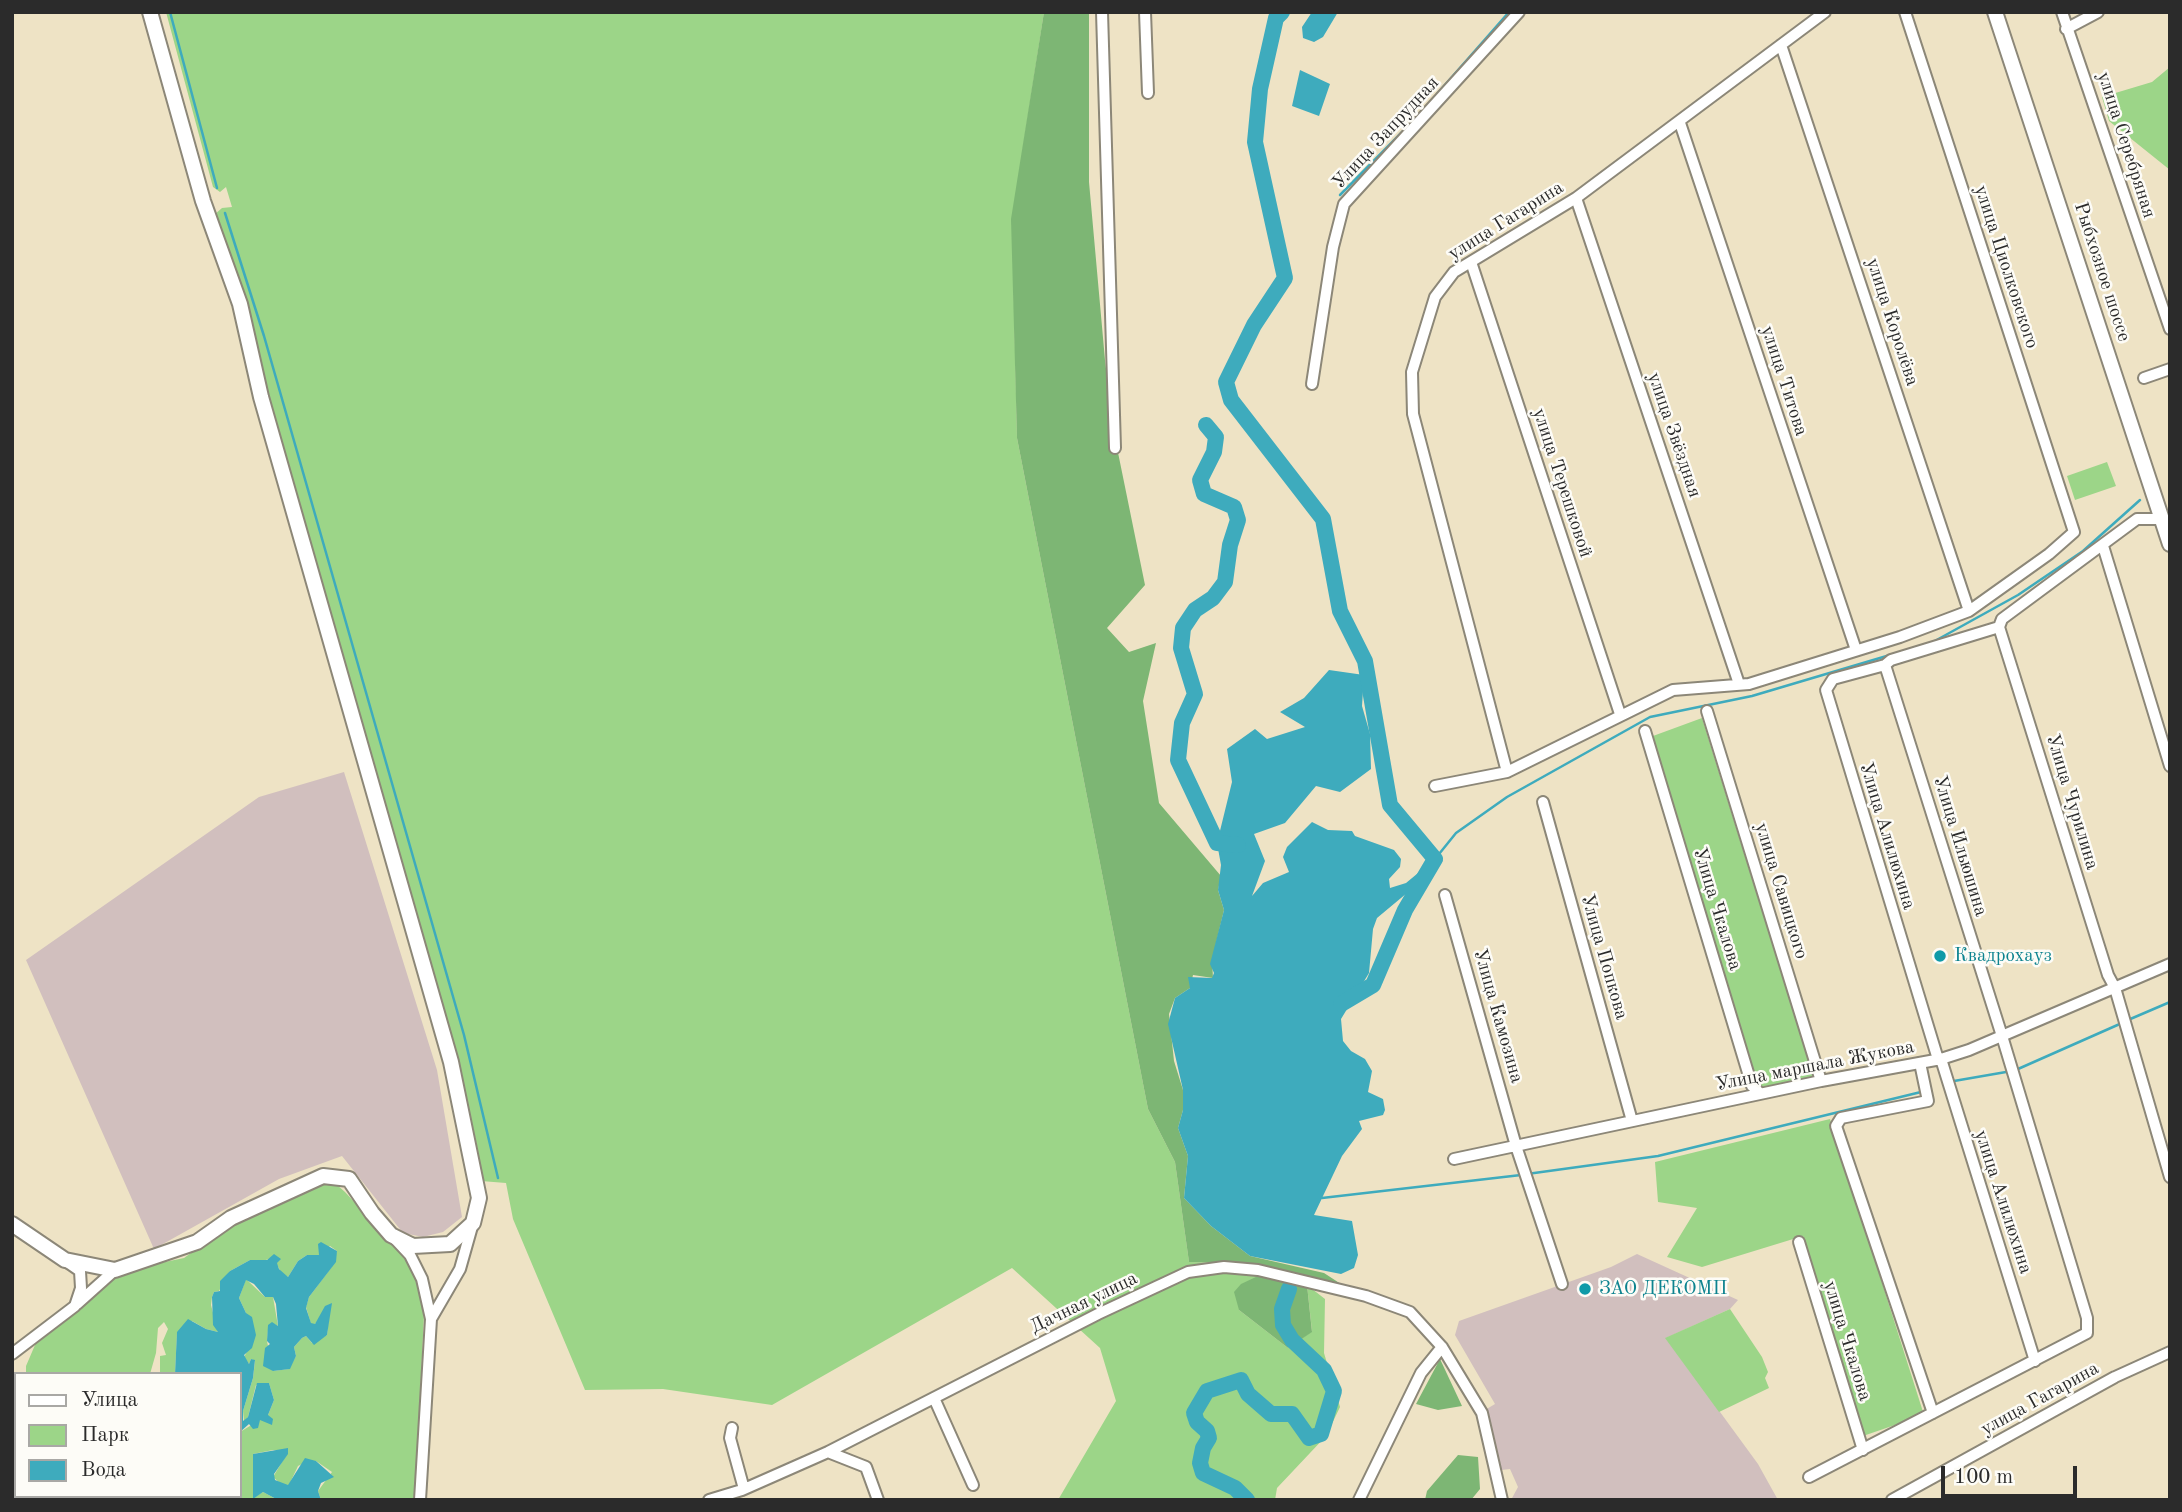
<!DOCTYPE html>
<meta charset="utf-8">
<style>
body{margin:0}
#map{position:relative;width:2182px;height:1512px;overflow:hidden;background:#eee3c5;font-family:"Old Standard TT",serif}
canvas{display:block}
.frame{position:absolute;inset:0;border:14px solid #2b2b2b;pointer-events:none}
.legend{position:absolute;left:14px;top:1372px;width:228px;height:126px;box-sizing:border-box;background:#fdfcf7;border:2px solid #a9a8a5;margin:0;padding:9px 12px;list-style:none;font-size:21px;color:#2b2b2b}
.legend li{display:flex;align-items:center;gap:14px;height:35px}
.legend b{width:35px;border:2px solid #a9a8a5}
.scale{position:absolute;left:1941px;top:1466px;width:136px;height:32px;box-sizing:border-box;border:4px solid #2b2b2b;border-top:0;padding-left:9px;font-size:21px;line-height:24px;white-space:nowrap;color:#2b2b2b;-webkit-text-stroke:5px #fdfcf7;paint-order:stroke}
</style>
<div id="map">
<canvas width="2182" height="1512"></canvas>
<div class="frame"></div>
<ul class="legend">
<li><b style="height:9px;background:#fff"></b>Улица</li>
<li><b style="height:19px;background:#9cd588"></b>Парк</li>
<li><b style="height:19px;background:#3eabbd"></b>Вода</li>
</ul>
<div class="scale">100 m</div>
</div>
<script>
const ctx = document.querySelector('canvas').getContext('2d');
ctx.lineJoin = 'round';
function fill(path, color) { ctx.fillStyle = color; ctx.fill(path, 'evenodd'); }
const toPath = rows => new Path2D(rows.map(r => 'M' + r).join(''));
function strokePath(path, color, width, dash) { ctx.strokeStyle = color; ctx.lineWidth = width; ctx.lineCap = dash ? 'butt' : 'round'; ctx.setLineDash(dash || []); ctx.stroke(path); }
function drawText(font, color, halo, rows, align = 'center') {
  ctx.font = font + ' "Old Standard TT",serif'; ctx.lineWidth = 5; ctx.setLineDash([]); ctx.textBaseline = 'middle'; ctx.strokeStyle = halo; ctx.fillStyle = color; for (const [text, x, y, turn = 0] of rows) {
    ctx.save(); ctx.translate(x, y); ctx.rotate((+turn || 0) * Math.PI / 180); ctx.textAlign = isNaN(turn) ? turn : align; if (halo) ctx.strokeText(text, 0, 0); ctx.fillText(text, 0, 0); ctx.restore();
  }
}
const industrial = toPath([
 [344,772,437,1070,462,1217,443,1232,423,1237,403,1233,342,1156,279,1179,154,1249,26,960,259,797],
 [1637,1254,1738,1300,1730,1309,1666,1338,1758,1464,1778,1500,1511,1500,1518,1487,1510,1469,1501,1470,1485,1410,1495,1404,1455,1335,1459,1321,1611,1267]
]);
const green = toPath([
 [166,12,1044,12,1012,219,1017,438,1148,1109,1175,1162,1189,1262,1248,1264,1258,1276,1239,1310,1288,1348,1312,1331,1307,1285,1325,1299,1324,1353,1340,1407,1326,1436,1277,1488,1275,1500,1058,1500,1116,1401,1100,1348,1012,1268,772,1405,663,1389,585,1390,513,1219,506,1183,481,1181,477,1146,457,1054,214,215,222,208,232,207,226,187,220,192,213,187],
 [2170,67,2170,170,2109,121,2102,97,2152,82],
 [2107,462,2116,486,2075,500,2067,476],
 [1702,718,1813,1075,1810,1080,1765,1089,1753,1080,1653,736],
 [1830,1119,1924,1415,1863,1436,1803,1236,1702,1267,1667,1257,1697,1208,1658,1202,1655,1162],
 [321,1182,337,1185,345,1192,409,1261,422,1293,424,1315,415,1500,321,1500,318,1491,332,1472,316,1461,308,1461,298,1466,289,1485,282,1485,273,1477,288,1452,273,1450,253,1454,253,1498,263,1492,278,1500,12,1500,12,1459,16,1451,16,1496,240,1496,240,1432,268,1415,274,1400,269,1383,256,1385,248,1417,244,1421,243,1411,253,1378,255,1361,251,1359,249,1364,244,1357,248,1350,246,1313,239,1298,246,1279,265,1297,273,1297,278,1326,274,1324,268,1330,267,1341,273,1371,289,1369,296,1356,294,1347,302,1338,306,1336,312,1343,327,1335,330,1306,315,1324,311,1324,306,1307,309,1297,331,1268,337,1251,330,1246,320,1255,307,1255,298,1261,288,1277,282,1274,273,1257,266,1260,250,1260,230,1271,219,1291,214,1292,212,1297,211,1305,218,1332,206,1329,192,1321,177,1333,175,1374,160,1374,160,1356,166,1355,162,1343,168,1329,164,1322,158,1328,156,1353,150,1374,26,1374,26,1366,38,1338,112,1273,184,1258,243,1216],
 [1730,1309,1762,1357,1768,1372,1765,1378,1769,1388,1719,1412,1665,1338]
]);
const forest = toPath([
 [1044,12,1089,12,1089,182,1105,360,1113,428,1145,585,1107,628,1129,652,1156,643,1143,701,1159,803,1221,876,1218,890,1224,910,1212,960,1213,978,1193,975,1190,988,1175,998,1169,1014,1174,1061,1183,1090,1183,1110,1178,1128,1188,1156,1184,1198,1211,1226,1250,1256,1324,1273,1344,1286,1256,1264,1189,1262,1175,1162,1148,1109,1017,438,1011,219],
 [1258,1276,1307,1285,1312,1332,1288,1348,1239,1310,1234,1292,1241,1284],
 [1440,1359,1462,1406,1438,1410,1416,1404],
 [1458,1455,1478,1457,1480,1489,1471,1500,1425,1500,1427,1491]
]);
const water = toPath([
 [1312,12,1338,12,1323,37,1314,42,1303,38,1302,27],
 [1300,70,1330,84,1319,116,1292,106],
 [1329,670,1364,675,1362,706,1370,734,1371,769,1340,792,1316,786,1285,823,1254,834,1265,861,1252,896,1263,883,1289,872,1283,857,1287,847,1312,822,1328,830,1352,831,1355,836,1394,850,1401,859,1400,867,1389,879,1390,888,1406,883,1435,859,1413,888,1377,918,1373,929,1369,973,1341,1019,1343,1041,1351,1051,1365,1059,1372,1071,1368,1092,1383,1099,1385,1110,1383,1115,1359,1121,1362,1129,1342,1156,1314,1215,1352,1221,1358,1255,1354,1268,1341,1274,1250,1256,1211,1226,1184,1198,1188,1156,1178,1128,1183,1110,1183,1090,1168,1024,1175,998,1190,988,1188,977,1212,978,1214,973,1210,964,1224,910,1218,890,1221,865,1217,843,1232,782,1227,749,1255,729,1267,739,1305,727,1280,712,1304,698],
 [321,1242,337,1251,336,1262,309,1297,306,1308,311,1323,315,1324,325,1306,332,1303,327,1335,314,1345,306,1336,302,1338,294,1347,296,1356,290,1369,273,1371,263,1366,265,1348,270,1344,267,1341,268,1325,272,1322,278,1326,276,1304,273,1297,265,1297,254,1284,246,1280,239,1298,246,1313,252,1317,256,1335,252,1348,244,1355,249,1364,251,1359,255,1360,253,1378,243,1411,243,1421,248,1417,257,1383,269,1383,274,1400,268,1415,273,1419,272,1425,260,1420,258,1428,253,1429,249,1424,240,1432,240,1374,175,1374,177,1332,188,1319,206,1329,218,1332,213,1325,212,1297,214,1292,220,1291,220,1281,230,1271,250,1260,267,1260,274,1254,281,1259,277,1263,279,1269,288,1277,298,1261,307,1255,319,1255,318,1244],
 [288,1448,288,1454,274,1474,275,1480,288,1485,305,1458,316,1461,334,1477,321,1483,318,1491,321,1500,278,1500,263,1492,253,1499,253,1454]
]);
const stream = toPath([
 [170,12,217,188],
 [1437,94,1509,12],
 [1340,195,1419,115],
 [225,213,264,336,464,1035,498,1178],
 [1933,642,2018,595,2083,551,2140,500],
 [1435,859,1456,833,1507,797,1650,717,1752,696,1890,655],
 [2128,1020,2170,1002],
 [2018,1069,2122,1023],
 [1954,1081,2006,1072],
 [1527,1174,1658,1156,1921,1092],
 [1322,1198,1521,1175]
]);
const river = toPath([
 [1282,12,1276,18,1260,89,1255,142,1285,278,1254,325,1226,382,1231,400,1323,519,1340,611,1365,661,1390,805,1435,859,1405,910,1373,985,1341,1004],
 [1206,425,1216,437,1214,452,1200,480,1204,494,1234,507,1238,520,1230,545,1225,582,1213,598,1195,610,1183,628,1181,648,1195,694,1182,723,1178,760,1217,843,1238,845],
 [1247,1500,1235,1488,1203,1473,1200,1463,1203,1448,1209,1438,1207,1431,1197,1422,1194,1413,1207,1391,1241,1380,1248,1394,1271,1414,1292,1414,1309,1438,1321,1434,1334,1391,1324,1370,1292,1340,1283,1325,1282,1309,1289,1289]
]);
const street = toPath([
 [1102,12,1115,448],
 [1145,12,1148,93],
 [2062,12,2170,329],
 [2066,29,2098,12],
 [1781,45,1969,611],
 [1680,123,1856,650],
 [1576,198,1739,684],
 [1471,262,1620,714],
 [2144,378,2170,369],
 [1312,384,1333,247,1344,204,1519,12],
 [2103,546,2170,766],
 [1999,627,2108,975,2115,988,2170,1177],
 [1707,711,1821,1081],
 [1645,731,1752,1086,1760,1093],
 [1507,772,1413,414,1412,372,1435,297,1454,272,1576,198,1825,12],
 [1435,786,1507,772,1673,690,1749,684,1900,637,1969,611,2049,554,2074,532,1905,12],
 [1543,802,1632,1121],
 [1445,895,1516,1146,1562,1284],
 [1920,1063,1928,1101,1841,1118,1836,1126,1933,1413],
 [1454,1159,1821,1081,1941,1059,1969,1050,2170,964],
 [396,1240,410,1255,422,1279,431,1319,420,1500],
 [1799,1242,1863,1450],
 [77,1304,115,1270],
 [431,1319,460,1269,473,1223],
 [12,1354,75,1306,81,1288,80,1271,67,1262],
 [2035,1361,1941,1059,1937,1056,1826,690,1833,679,1885,665,1891,660,1999,627,2002,619,2137,519,2162,519],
 [934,1398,973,1485],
 [732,1428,730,1438,744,1489],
 [828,1452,866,1467,878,1500],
 [1809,1477,2087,1333,2087,1318,2002,1036,1885,665],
 [709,1500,742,1490,828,1452,1098,1314,1188,1272,1224,1267,1258,1270,1366,1296,1410,1312,1442,1347,1482,1413,1502,1500],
 [1359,1500,1421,1373,1442,1347],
 [1892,1500,2115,1377,2170,1352]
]);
const secondary = toPath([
 [1995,12,2170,544],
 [12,1224,65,1260,115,1270,197,1242,231,1218,323,1176,349,1179,372,1213,391,1235,413,1246,450,1244,473,1223,479,1198,451,1062,261,397,240,304,203,201,150,12]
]);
const markers = [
 [1940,956,7,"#0f9aa8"],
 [1585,1289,7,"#0f9aa8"]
];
const streetNames = [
 ["Улица Запрудная",1386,133,-47],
 ["улица Серебряная",2126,145,72],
 ["улица Гагарина",1506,221,-32],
 ["улица Циолковского",2006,267,72],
 ["Рыбхозное шоссе",2102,272,72],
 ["улица Королёва",1892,322,72],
 ["улица Титова",1784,381,72],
 ["улица Звёздная",1674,435,71],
 ["улица Терешковой",1562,483,72],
 ["Улица Чурилина",2072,802,73],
 ["Улица Алилюхина",1887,836,73],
 ["Улица Ильюшина",1960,846,73],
 ["улица Савицкого",1781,891,73],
 ["Улица Чкалова",1717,909,73],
 ["Улица Попкова",1604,957,74],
 ["Улица Камозина",1498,1016,74],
 ["Улица маршала Жукова",1815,1066,-11],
 ["улица Алилюхина",2003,1202,72],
 ["Дачная улица",1084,1303,-26],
 ["улица Чкалова",1847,1341,73],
 ["улица Гагарина",2040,1399,-29]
];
const cultureNames = [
 ["Квадрохауз",1954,956],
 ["ЗАО ДЕКОМП",1599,1289]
];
fill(industrial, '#d1bfbe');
fill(green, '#9cd588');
fill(forest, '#7db674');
fill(water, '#3eabbd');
strokePath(stream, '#3eabbd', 2.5);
strokePath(river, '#3eabbd', 16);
strokePath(street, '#8c8778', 14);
strokePath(secondary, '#8c8778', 18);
strokePath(street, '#fff', 10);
strokePath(secondary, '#fff', 14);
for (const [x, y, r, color] of markers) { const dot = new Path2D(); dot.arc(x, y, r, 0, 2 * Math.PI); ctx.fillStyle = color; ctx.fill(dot); strokePath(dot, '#fdfcf7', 2.5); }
drawText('19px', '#2b2b2b', '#fdfcf7', streetNames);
drawText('19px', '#0d838f', '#fdfcf7', cultureNames, 'left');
</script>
